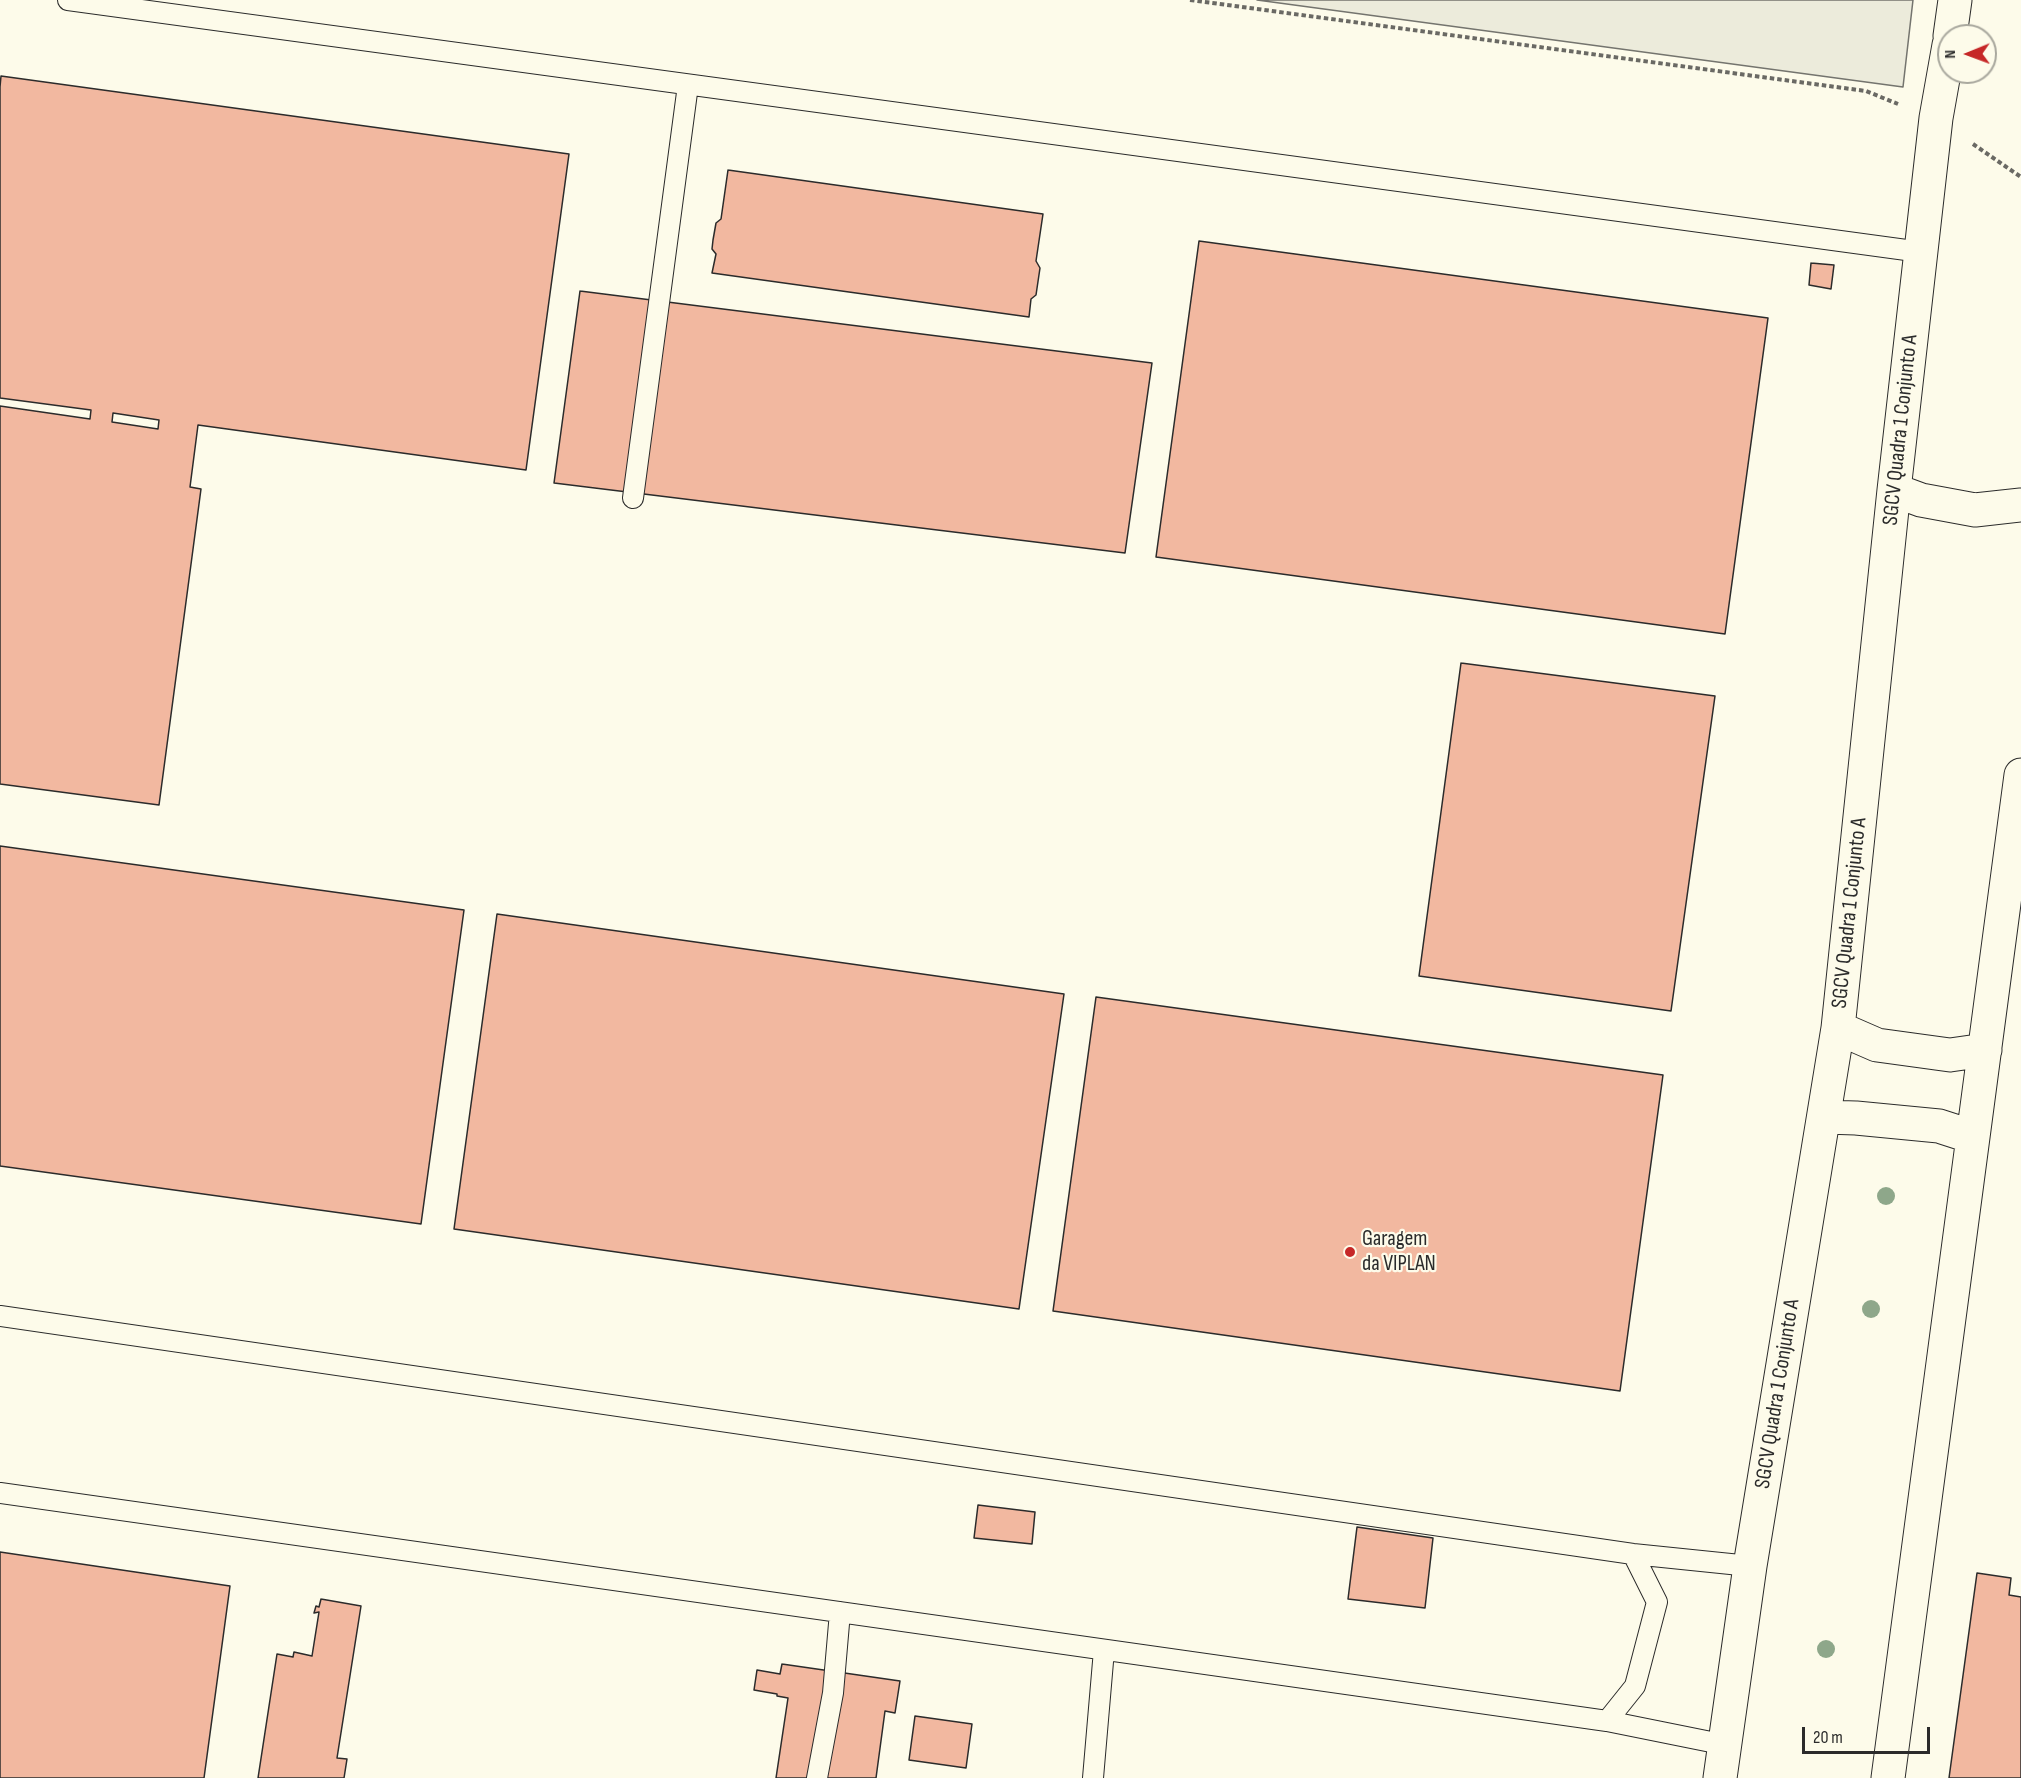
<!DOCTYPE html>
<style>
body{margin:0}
#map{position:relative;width:2021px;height:1778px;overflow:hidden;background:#fdfbea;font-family:"Sofia Sans Condensed",sans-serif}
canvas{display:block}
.north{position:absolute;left:1937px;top:24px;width:60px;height:60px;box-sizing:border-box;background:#fdfbea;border:2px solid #a9a89e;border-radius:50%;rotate:269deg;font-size:16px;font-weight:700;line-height:24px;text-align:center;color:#2b2b2b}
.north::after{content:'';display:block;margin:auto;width:21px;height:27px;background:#c62828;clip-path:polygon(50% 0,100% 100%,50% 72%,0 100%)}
.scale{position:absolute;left:1802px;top:1727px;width:128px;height:27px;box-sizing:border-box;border:3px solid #2b2b2b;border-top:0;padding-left:8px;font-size:18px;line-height:21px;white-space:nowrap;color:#2b2b2b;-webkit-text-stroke:4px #fdfbea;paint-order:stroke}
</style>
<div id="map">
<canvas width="2021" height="1778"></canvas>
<div class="north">N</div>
<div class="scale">20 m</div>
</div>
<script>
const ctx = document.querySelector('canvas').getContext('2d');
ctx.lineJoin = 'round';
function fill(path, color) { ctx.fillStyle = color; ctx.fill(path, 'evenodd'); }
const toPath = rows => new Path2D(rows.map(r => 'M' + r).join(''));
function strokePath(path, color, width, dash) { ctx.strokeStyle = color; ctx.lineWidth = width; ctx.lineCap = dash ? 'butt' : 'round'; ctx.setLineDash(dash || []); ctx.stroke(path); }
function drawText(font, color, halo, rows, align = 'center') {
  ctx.font = font + ' "Sofia Sans Condensed",sans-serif'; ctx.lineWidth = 4.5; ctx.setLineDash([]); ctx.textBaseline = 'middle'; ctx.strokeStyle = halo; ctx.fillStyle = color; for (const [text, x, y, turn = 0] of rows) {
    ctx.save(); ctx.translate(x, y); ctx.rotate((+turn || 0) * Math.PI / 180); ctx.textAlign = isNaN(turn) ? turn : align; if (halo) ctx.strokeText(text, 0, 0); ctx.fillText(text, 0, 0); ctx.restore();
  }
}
const green = toPath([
 [1257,0,1913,0,1903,87,1257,0]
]);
const building = toPath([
 [1,76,569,154,526,470,198,425,190,487,201,489,159,805,0,784,0,406,90,419,91,410,0,398,0,87,1,76],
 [113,413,159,420,158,429,112,422,113,413],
 [728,170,1043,214,1036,261,1040,268,1036,295,1031,299,1029,317,712,273,716,254,712,249,713,240,716,223,721,219,728,170],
 [1199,241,1768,318,1725,634,1156,557,1199,241],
 [1811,263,1834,265,1831,289,1809,285,1811,263],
 [580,291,1152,363,1125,553,554,483,580,291],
 [1461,663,1715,696,1671,1011,1419,976,1461,663],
 [0,846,464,910,421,1224,0,1166,0,846],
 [497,914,1064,994,1019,1309,454,1229,497,914],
 [1096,997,1663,1075,1620,1391,1053,1311,1096,997],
 [978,1505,1035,1512,1032,1544,974,1538,978,1505],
 [1357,1527,1433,1538,1425,1608,1348,1599,1357,1527],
 [0,1552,230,1586,204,1778,0,1778,0,1552],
 [1977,1573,2011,1578,2009,1595,2021,1597,2021,1778,1949,1778,1977,1573],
 [321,1599,361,1606,337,1758,347,1759,344,1778,258,1778,277,1654,293,1657,294,1652,312,1656,319,1612,314,1613,316,1606,319,1607,321,1599],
 [782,1664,900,1681,895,1713,885,1711,876,1778,776,1778,788,1698,777,1696,777,1694,754,1690,757,1670,780,1674,782,1664],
 [915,1716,972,1724,966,1768,909,1760,915,1716]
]);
const path = toPath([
 [1190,0,1866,91,1898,104],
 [1973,144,2021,177]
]);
const service = toPath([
 [68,0,1921,252],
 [633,498,688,85],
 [0,1316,1633,1554,1750,1566],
 [0,1493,1607,1721,1726,1745],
 [1607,1721,1635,1686,1657,1602,1633,1554],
 [817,1778,833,1693,840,1612],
 [1093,1778,1104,1650]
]);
const tertiary = toPath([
 [1950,36,1955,0],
 [1894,490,1921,500,1975,510,2021,505],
 [1838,1028,1877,1045,1950,1055,1985,1050],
 [1824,1117,1856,1118,1939,1126,1973,1137],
 [1720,1778,1750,1566,1838,1028,1894,490,1936,118,1949,45],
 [1888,1778,2021,775]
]);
const trees = [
 [1886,1196],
 [1871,1309],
 [1826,1649]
];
const markers = [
 [1350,1252,6,"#c62828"]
];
const streetNames = [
 ["SGCV Quadra 1 Conjunto A",1901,430,-84],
 ["SGCV Quadra 1 Conjunto A",1850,913,-84],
 ["SGCV Quadra 1 Conjunto A",1778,1394,-81]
];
const poiNames = [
 ["Garagem",1362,1239],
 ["da VIPLAN",1362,1264]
];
fill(green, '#ecebdb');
strokePath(green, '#74746e', 1.5);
fill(building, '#f2b8a0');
strokePath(building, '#2b2b2b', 1.5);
strokePath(service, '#2b2b2b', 22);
strokePath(tertiary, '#2b2b2b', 35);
strokePath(path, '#6a6964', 4, [4.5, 3]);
strokePath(service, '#fdfbea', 20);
strokePath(tertiary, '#fdfbea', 33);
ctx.fillStyle = '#8ea78a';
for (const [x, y] of trees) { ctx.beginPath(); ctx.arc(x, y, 9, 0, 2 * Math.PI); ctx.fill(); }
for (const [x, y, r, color] of markers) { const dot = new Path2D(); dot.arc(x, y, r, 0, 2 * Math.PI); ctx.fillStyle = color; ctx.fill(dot); strokePath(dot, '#fdfbea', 2); }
drawText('22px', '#2b2b2b', '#fdfbea', streetNames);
drawText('22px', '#2b2b2b', '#fdfbea', poiNames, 'left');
</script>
